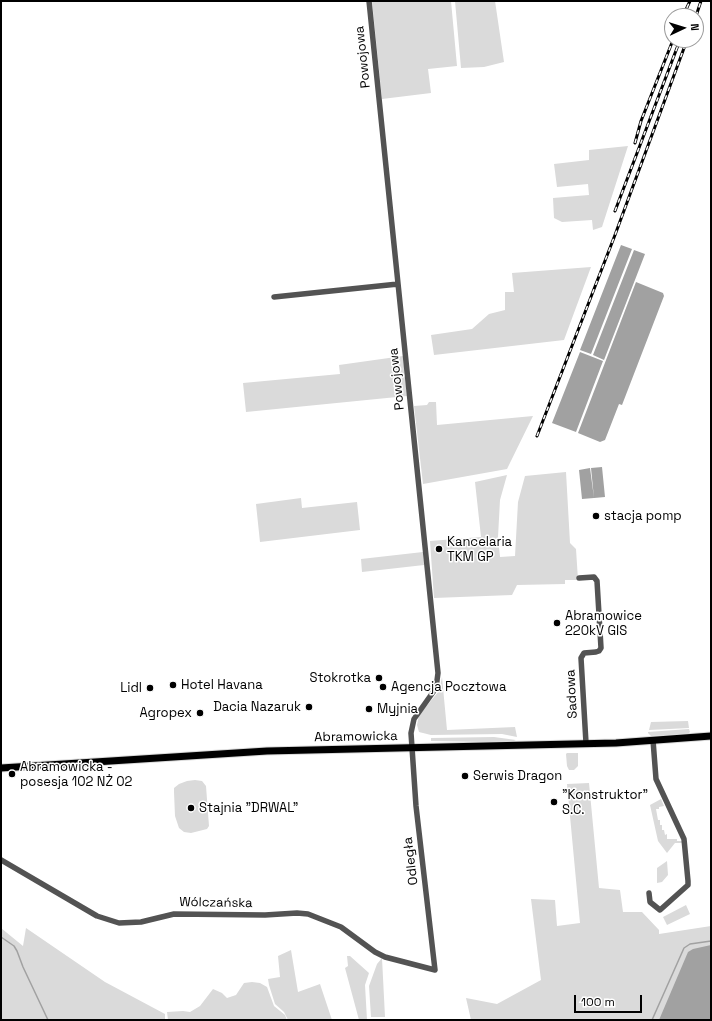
<!DOCTYPE html>
<meta charset="utf-8">
<style>
body{margin:0}
#map{position:relative;width:712px;height:1021px;overflow:hidden;background:#fff;font-family:"Space Grotesk",sans-serif}
canvas{display:block}
.frame{position:absolute;inset:0;border:2px solid #000;pointer-events:none}
.north{position:absolute;left:664px;top:8px;width:40px;height:40px;box-sizing:border-box;background:#fff;border:1px solid #999;border-radius:50%;rotate:86deg;font-size:11px;font-weight:700;line-height:16px;text-align:center;color:#000}
.north::after{content:'';display:block;margin:auto;width:14px;height:18px;background:#000;clip-path:polygon(50% 0,100% 100%,50% 72%,0 100%)}
.scale{position:absolute;left:574px;top:995px;width:68px;height:18px;box-sizing:border-box;border:2px solid #000;border-top:0;padding-left:5px;font-size:12px;line-height:14px;white-space:nowrap;color:#000;-webkit-text-stroke:3px #fff;paint-order:stroke}
</style>
<div id="map">
<canvas width="712" height="1021"></canvas>
<div class="frame"></div>
<div class="north">N</div>
<div class="scale">100 m</div>
</div>
<script>
const ctx = document.querySelector('canvas').getContext('2d');
ctx.lineJoin = 'round';
function fill(path, color) { ctx.fillStyle = color; ctx.fill(path, 'evenodd'); }
const toPath = rows => new Path2D(rows.map(r => 'M' + r).join(''));
function strokePath(path, color, width, dash) { ctx.strokeStyle = color; ctx.lineWidth = width; ctx.lineCap = dash ? 'butt' : 'round'; ctx.setLineDash(dash || []); ctx.stroke(path); }
function drawText(font, color, halo, rows, align = 'center') {
  ctx.font = font + ' "Space Grotesk",sans-serif'; ctx.lineWidth = 3; ctx.setLineDash([]); ctx.textBaseline = 'middle'; ctx.strokeStyle = halo; ctx.fillStyle = color; for (const [text, x, y, turn = 0] of rows) {
    ctx.save(); ctx.translate(x, y); ctx.rotate((+turn || 0) * Math.PI / 180); ctx.textAlign = isNaN(turn) ? turn : align; if (halo) ctx.strokeText(text, 0, 0); ctx.fillText(text, 0, 0); ctx.restore();
  }
}
const green = toPath([
 [372,1,451,1,457,66,428,69,431,93,382,99],
 [455,1,495,1,504,62,484,67,461,68],
 [628,146,602,227,593,230,592,220,562,222,554,218,553,198,589,195,588,184,557,187,554,164,589,160,589,150],
 [591,267,564,340,434,355,431,335,472,329,489,314,505,310,505,292,514,292,512,273],
 [403,356,407,396,246,412,243,383,340,374,339,365],
 [429,402,436,402,437,425,533,416,507,469,423,484,414,406,427,405],
 [566,472,570,543,576,549,578,580,565,580,565,584,517,585,512,595,434,598,430,541,481,537,475,482,507,475,500,500,498,537,500,557,515,556,518,502,525,476],
 [301,498,302,508,357,502,360,530,260,542,256,504],
 [423,552,424,565,362,572,361,559],
 [442,677,447,730,515,727,517,737,502,734,431,735,419,732,417,725,419,715,439,691],
 [688,721,689,728,649,730,651,722],
 [689,729,690,732,688,734,651,736,648,733,648,732],
 [494,737,516,740,514,741,488,742,431,741,431,738],
 [567,753,578,753,578,766,574,770,569,770,567,766,566,754],
 [195,780,202,781,206,786,209,826,207,829,191,833,184,832,179,828,175,816,174,792,174,788,179,784,187,781],
 [589,783,599,888,620,890,623,912,642,912,659,930,659,934,711,926,711,1020,471,1020,466,998,497,1004,541,980,531,899,555,900,557,926,580,923,567,784],
 [661,799,664,806,659,807,659,809,656,809,658,820,660,820,660,825,662,825,662,830,664,830,665,835,667,834,667,839,677,839,677,841,682,841,682,843,675,843,667,853,658,841,650,805],
 [667,861,668,875,662,882,657,883,657,868],
 [686,905,690,914,667,925,663,917],
 [1,928,23,946,26,928,105,982,165,1014,165,1020,1,1020],
 [291,950,298,992,320,984,332,1020,288,1020,284,1012,275,1004,269,985,268,979,280,977,278,956],
 [347,956,350,956,369,973,365,985,367,1020,359,1020,345,968,348,966],
 [382,958,385,1017,371,1017,369,986,377,964],
 [252,982,260,983,267,987,274,1006,285,1015,287,1020,168,1020,167,1012,183,1011,190,1012,200,1006,213,989,222,993,227,998,236,995,244,983]
]);
const water = toPath([
 [621,245,632,249,591,354,580,350],
 [634,250,645,254,604,360,593,355],
 [636,282,663,293,664,296,622,405,619,404,605,440,600,442,578,433],
 [580,352,603,361,576,432,552,423],
 [602,467,605,497,594,498,591,468],
 [590,468,594,498,582,499,579,470],
 [711,945,711,1020,659,1020,688,952,693,949]
]);
const stream = toPath([
 [1,937,14,946,17,951,23,967,48,1020],
 [652,1020,684,948,690,944,711,941]
]);
const minor = toPath([
 [274,297,398,284],
 [579,578,594,577,597,581,601,648,599,651,596,652,584,653,581,658,586,743],
 [1,860,97,916,119,923,141,922,174,914,265,915,297,913,308,914,341,927,375,952,385,957,435,970,416,806,411,733,414,719,436,688,438,673,369,1],
 [649,893,650,902,660,910,688,885,688,881,684,839,656,779,653,740]
]);
const major = toPath([
 [1,768,267,751,616,743,711,736]
]);
const rail = toPath([
 [683,16,690,1],
 [696,16,701,1],
 [635,143,641,121,673,40],
 [615,211,680,40],
 [537,436,615,235,687,40]
]);
const markers = [
 [596,516,4,"#000"],
 [439,549,4,"#000"],
 [557,623,4,"#000"],
 [379,678,4,"#000"],
 [173,685,4,"#000"],
 [383,687,4,"#000"],
 [150,688,4,"#000"],
 [309,707,4,"#000"],
 [369,709,4,"#000"],
 [200,713,4,"#000"],
 [12,774,4,"#000"],
 [465,776,4,"#000"],
 [554,802,4,"#000"],
 [191,808,4,"#000"]
];
const streetNames = [
 ["Powojowa",363,57,-96],
 ["Powojowa",397,379,-96],
 ["Sadowa",572,694,-93],
 ["Abramowicka",356,737,-1],
 ["Odległa",411,861,-97],
 ["Wólczańska",216,903,1]
];
const poiNames = [
 ["stacja pomp",604,516],
 ["Kancelaria",447,542],
 ["TKM GP",447,557],
 ["Abramowice",565,616],
 ["220kV GIS",565,631],
 ["Stokrotka",371,678,"right"],
 ["Hotel Havana",181,685],
 ["Agencja Pocztowa",391,687],
 ["Lidl",142,688,"right"],
 ["Dacia Nazaruk",301,707,"right"],
 ["Myjnia",377,709],
 ["Agropex",192,713,"right"],
 ["Abramowicka -",20,767],
 ["posesja 102 NŻ 02",20,782],
 ["Serwis Dragon",473,776],
 ["\"Konstruktor\"",562,795],
 ["S.C.",562,810],
 ["Stajnia \"DRWAL\"",199,808]
];
fill(green, '#dadada');
fill(water, '#a1a1a1');
strokePath(stream, '#a1a1a1', 1.5);
strokePath(major, '#dbdbdb', 9);
strokePath(minor, '#535353', 5.5);
strokePath(major, '#000', 7);
strokePath(rail, '#000', 3);
strokePath(rail, '#fff', 1.5, [4.5]);
for (const [x, y, r, color] of markers) { const dot = new Path2D(); dot.arc(x, y, r, 0, 2 * Math.PI); ctx.fillStyle = color; ctx.fill(dot); strokePath(dot, '#fff', 1.5); }
drawText('13px', '#000', '#fff', streetNames);
drawText('13px', '#000', '#fff', poiNames, 'left');
</script>
